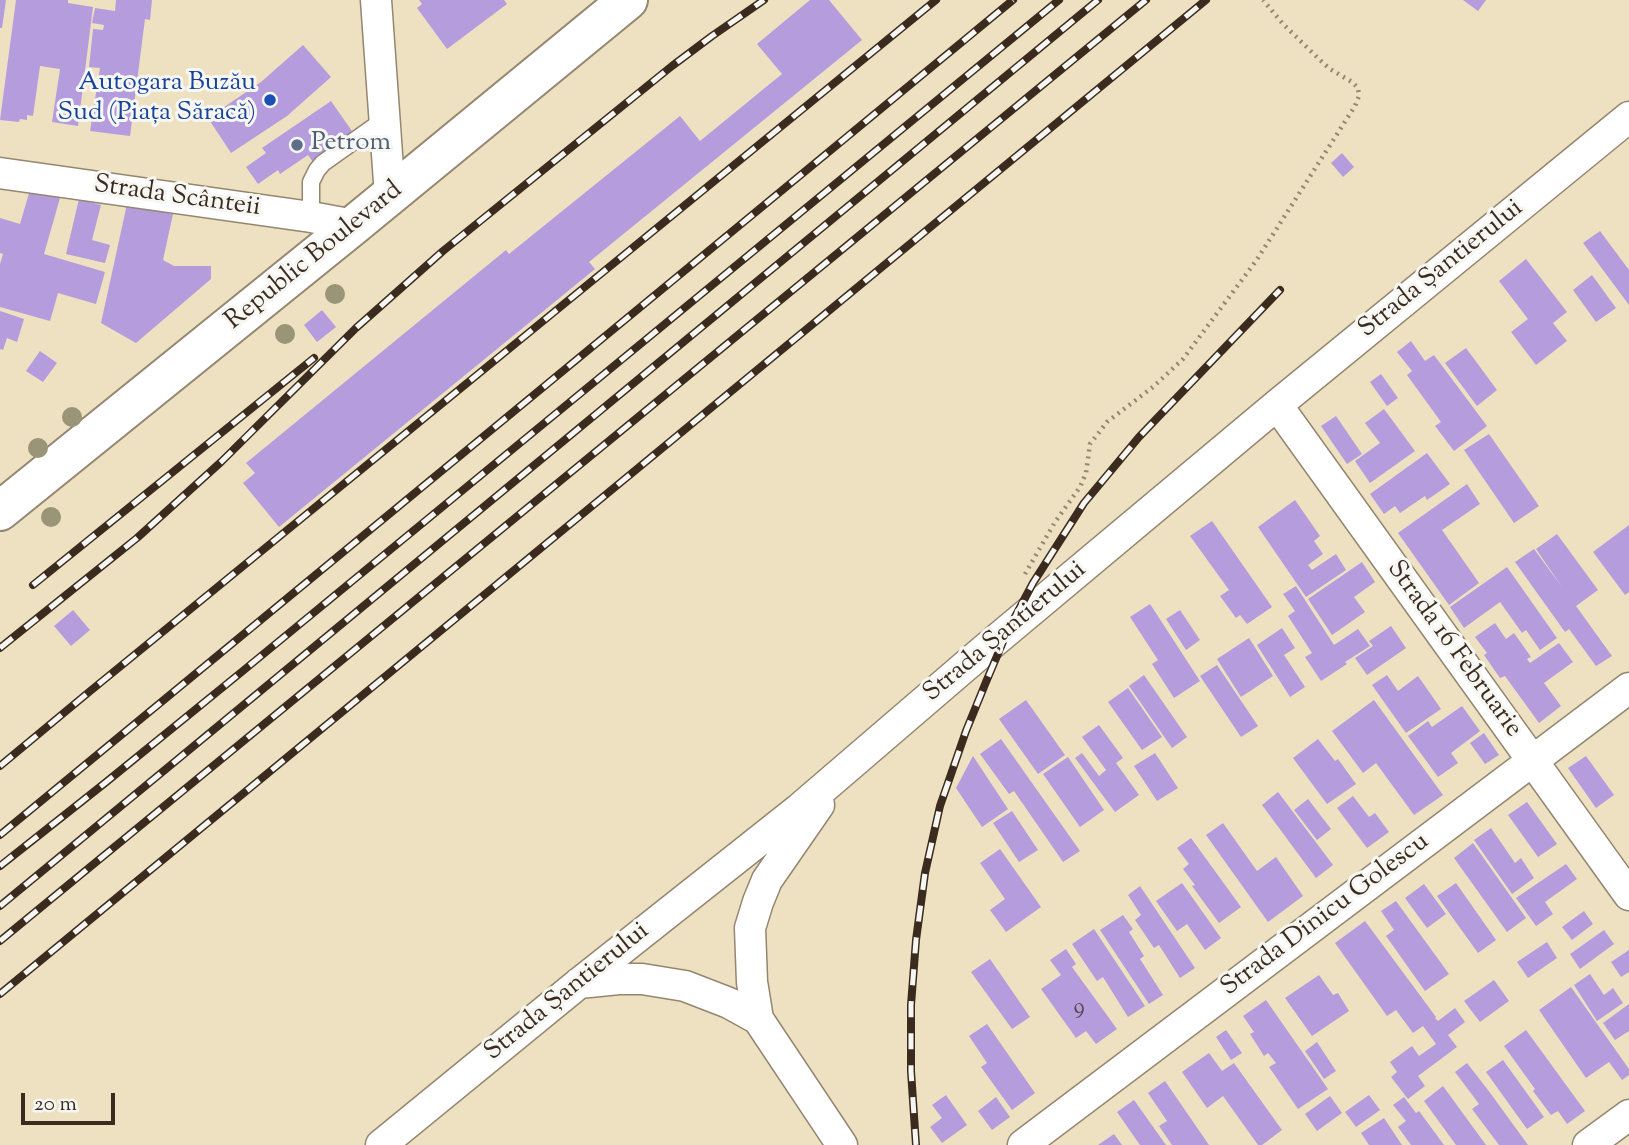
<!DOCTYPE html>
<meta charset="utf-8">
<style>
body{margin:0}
#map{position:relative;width:1629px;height:1145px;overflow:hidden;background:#ede1c1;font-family:"Sorts Mill Goudy",serif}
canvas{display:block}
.scale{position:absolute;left:21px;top:1093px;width:94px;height:32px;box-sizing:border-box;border:4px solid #3b2a1e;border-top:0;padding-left:9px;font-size:21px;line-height:24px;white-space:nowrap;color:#3b2a1e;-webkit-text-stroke:5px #f6f6f2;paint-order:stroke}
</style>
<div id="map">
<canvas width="1629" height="1145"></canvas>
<div class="scale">20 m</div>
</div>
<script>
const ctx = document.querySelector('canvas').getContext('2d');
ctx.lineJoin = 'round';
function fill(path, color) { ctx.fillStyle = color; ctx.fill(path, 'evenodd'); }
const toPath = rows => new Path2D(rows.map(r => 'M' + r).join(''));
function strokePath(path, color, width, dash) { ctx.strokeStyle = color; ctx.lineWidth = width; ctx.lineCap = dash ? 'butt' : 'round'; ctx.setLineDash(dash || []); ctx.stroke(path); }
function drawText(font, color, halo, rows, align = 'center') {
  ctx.font = font + ' "Sorts Mill Goudy",serif'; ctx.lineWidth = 6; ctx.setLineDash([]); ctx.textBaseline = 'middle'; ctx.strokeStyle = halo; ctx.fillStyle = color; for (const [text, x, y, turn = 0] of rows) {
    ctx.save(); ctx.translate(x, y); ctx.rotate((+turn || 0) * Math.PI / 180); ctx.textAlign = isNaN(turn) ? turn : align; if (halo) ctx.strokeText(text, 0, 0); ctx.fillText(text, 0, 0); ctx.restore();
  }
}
const building = toPath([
 [0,0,6,0,2,28,0,28],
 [16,0,68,0,68,3,93,7,78,126,52,122,60,69,40,66,33,116,27,115,27,120,20,119,19,122,0,120],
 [116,0,152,0,150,20,145,19,130,136,90,131,100,68,89,67,93,29,103,30,104,25,92,23,95,8,115,11],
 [419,0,504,0,507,4,447,49,417,8,422,4],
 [810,0,829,0,862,40,589,262,595,269,279,527,243,483,255,473,246,463,506,250,509,254,680,116,700,141,782,74,757,44],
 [1463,0,1486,0,1478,11],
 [303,45,331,77,287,116,231,153,208,118,261,82],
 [331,101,354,134,313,162,308,155,280,174,278,170,258,184,246,167,266,153,262,148],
 [1342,153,1354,167,1343,177,1331,163],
 [32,183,62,191,44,254,105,272,96,304,58,293,50,321,0,307,0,264,3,254,0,253,0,218,20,224],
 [79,199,101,205,92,240,110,245,105,263,66,254],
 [127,204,173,214,163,260,174,266,211,266,211,279,136,343,101,323],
 [1600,231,1629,270,1629,305,1583,243],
 [1526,259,1567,312,1553,323,1567,341,1536,365,1511,332,1528,319,1499,281],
 [1592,275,1616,308,1596,322,1573,290],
 [322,310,336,327,317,342,304,325],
 [0,311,24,319,17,342,7,338,3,350,0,349],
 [1411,341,1425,361,1434,355,1487,426,1454,451,1435,426,1441,422,1407,375,1412,371,1397,352],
 [1466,348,1497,390,1477,406,1445,363],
 [40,351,57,363,43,382,26,371],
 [1381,374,1398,398,1387,406,1370,382],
 [1384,409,1415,451,1370,483,1355,461,1380,443,1365,423],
 [1336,416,1362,454,1347,464,1321,426],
 [1489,434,1539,506,1514,523,1464,450],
 [1427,453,1450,484,1427,500,1425,496,1400,513,1395,506,1384,514,1370,494],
 [1467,484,1480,504,1442,530,1479,583,1449,605,1398,533],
 [1295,500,1320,536,1314,541,1323,554,1308,565,1312,570,1336,554,1346,570,1306,597,1258,527],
 [1212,521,1272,607,1247,624,1240,615,1236,618,1220,596,1229,590,1190,536],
 [1629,525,1629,592,1625,595,1593,552],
 [1557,534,1598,590,1576,606,1612,656,1596,666,1569,629,1565,632,1515,562,1534,549,1562,587,1536,549],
 [1362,562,1375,582,1354,597,1365,612,1332,635,1308,599],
 [1507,567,1557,638,1540,650,1526,630,1522,633,1500,602,1464,628,1450,607],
 [1296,586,1334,645,1358,629,1370,646,1345,662,1347,664,1321,681,1305,657,1312,653,1288,616,1295,611,1283,594],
 [1150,604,1200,681,1174,698,1152,664,1158,660,1130,617],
 [73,610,90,630,71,646,54,626],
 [1180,610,1200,640,1186,650,1166,619],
 [1495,623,1506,639,1514,633,1531,657,1527,659,1530,663,1559,643,1573,662,1544,683,1561,706,1539,723,1505,676,1500,678,1484,655,1487,653,1475,637],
 [1391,626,1406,648,1367,675,1355,658,1373,646,1369,641],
 [1282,628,1295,648,1284,655,1305,687,1290,697,1257,645],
 [1249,638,1273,676,1241,697,1217,659],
 [1217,665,1258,726,1241,737,1200,676],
 [1144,675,1187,737,1172,748,1129,686],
 [1387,675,1398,691,1418,676,1441,709,1406,733,1372,685],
 [1128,688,1162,737,1142,750,1108,702],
 [1026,700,1065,755,1038,774,999,719],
 [1374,700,1443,795,1414,815,1376,763,1363,773,1332,731],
 [1462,706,1480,731,1451,753,1458,763,1438,777,1408,736,1428,721,1432,727],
 [1099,725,1123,758,1116,763,1139,795,1115,812,1075,758,1082,753,1099,776,1106,770,1082,737],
 [1484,733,1499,755,1485,764,1470,743],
 [1001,739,1080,851,1063,862,1014,791,1009,794,980,754],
 [1318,739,1335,761,1338,759,1356,784,1327,804,1293,758],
 [1155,753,1178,788,1157,801,1134,766],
 [973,756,1008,809,982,827,956,788],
 [1586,756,1614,795,1596,808,1568,768],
 [1068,757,1104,810,1080,827,1043,774],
 [1278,792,1333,865,1316,878,1262,805],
 [1353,796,1369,817,1375,813,1389,832,1367,848,1337,808],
 [1308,799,1331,829,1317,840,1294,810],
 [1527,802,1557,844,1538,857,1508,815],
 [1012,811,1038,850,1019,862,993,823],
 [1223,823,1257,871,1276,857,1303,896,1268,922,1206,835],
 [1491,828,1515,863,1521,858,1534,878,1512,894,1474,840],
 [1191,838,1241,907,1219,923,1192,886,1195,885,1183,869,1189,864,1177,848],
 [1473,843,1526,918,1507,932,1454,858],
 [1000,849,1041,907,1006,932,990,910,1005,899,980,863],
 [1566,864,1577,879,1545,902,1553,914,1536,926,1516,898],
 [1182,883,1221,938,1205,950,1187,924,1177,931,1156,901],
 [1456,883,1496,940,1478,953,1437,896],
 [1424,884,1446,914,1427,928,1405,898],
 [1140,886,1195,968,1180,978,1159,945,1154,948,1135,920,1141,915,1128,895],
 [1396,901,1449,974,1425,991,1386,936,1394,930,1381,911],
 [1584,911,1593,924,1572,940,1562,927],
 [1123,915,1133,929,1129,932,1144,956,1140,959,1163,995,1149,1004,1100,930],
 [1365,921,1436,1017,1435,1018,1438,1021,1455,1008,1465,1022,1448,1035,1457,1047,1418,1076,1425,1086,1408,1099,1391,1077,1397,1072,1390,1062,1412,1046,1419,1056,1436,1044,1423,1026,1413,1033,1396,1010,1387,1016,1335,943],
 [1094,929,1145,1006,1128,1017,1103,977,1097,981,1072,944],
 [1604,930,1614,944,1580,969,1570,954],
 [1547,942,1557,958,1528,978,1517,962],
 [1066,949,1076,964,1072,967,1117,1029,1096,1044,1086,1031,1076,1038,1041,989,1061,975,1050,960],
 [1629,950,1629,972,1621,977,1611,962],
 [990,959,1030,1017,1012,1029,971,972],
 [1590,974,1604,995,1613,988,1623,1003,1597,1021,1574,985],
 [1319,975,1333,995,1338,993,1349,1011,1312,1036,1285,998],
 [1494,980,1509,1001,1480,1022,1464,1001],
 [1571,987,1629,1069,1629,1075,1622,1080,1609,1062,1586,1078,1539,1010],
 [1266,1000,1328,1089,1298,1109,1269,1067,1276,1063,1268,1053,1264,1056,1250,1034,1254,1032,1243,1016],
 [1629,1004,1629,1031,1615,1040,1603,1023],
 [987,1024,1035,1093,1012,1110,981,1067,987,1063,969,1036],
 [1226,1030,1242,1053,1231,1060,1216,1037],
 [1526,1030,1585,1111,1567,1124,1558,1111,1551,1115,1533,1091,1535,1089,1504,1046],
 [1317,1042,1336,1071,1324,1079,1305,1051],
 [1209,1053,1222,1071,1234,1063,1282,1130,1262,1145,1258,1145,1223,1096,1207,1108,1182,1072],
 [1503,1060,1544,1117,1527,1129,1486,1072],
 [1467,1063,1491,1094,1528,1145,1499,1145,1472,1109,1479,1104,1455,1072],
 [1165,1081,1209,1145,1172,1145,1159,1126,1167,1121,1148,1093],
 [1443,1086,1467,1119,1486,1145,1456,1145,1424,1101],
 [946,1095,967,1125,942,1143,930,1127,942,1118,932,1105],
 [1369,1095,1380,1110,1356,1127,1345,1112],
 [1330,1096,1342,1113,1317,1131,1305,1114],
 [996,1097,1010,1117,992,1130,978,1111],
 [1404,1097,1416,1113,1419,1111,1444,1145,1411,1145,1398,1127,1406,1121,1393,1105],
 [1134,1100,1166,1145,1140,1145,1117,1112],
 [1384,1118,1402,1145,1369,1145,1361,1133],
 [1114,1134,1122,1145,1098,1145]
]);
const path = toPath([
 [1025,574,1055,522,1080,487,1086,473,1090,444,1107,422,1153,387,1183,359,1256,261,1355,106,1359,96,1358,88,1352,82,1330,69,1321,61,1283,24,1263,0]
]);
const lane = toPath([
 [311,217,311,182,317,170,323,163,385,119]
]);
const street = toPath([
 [376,0,390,196],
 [0,173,311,217,354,225],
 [1277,405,1629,895],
 [579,983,619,979,642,979,685,986,729,1003,758,1019,842,1145],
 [758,1019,752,982,750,928,758,902,767,880,819,805],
 [381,1145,578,984,799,809,983,651,1277,405,1629,117],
 [1023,1145,1629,688],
 [1588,1145,1629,1115]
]);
const secondary = toPath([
 [0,511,354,225,628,0]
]);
const rail = toPath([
 [33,585,314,358],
 [0,648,137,538,221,462,356,328,443,251,672,66,712,36,764,0],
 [0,766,89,692,936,0],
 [0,835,1013,0],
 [0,866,105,783,244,670,1059,0],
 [0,906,1098,0],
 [0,941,1146,0],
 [0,994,1206,0],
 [916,1145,911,1071,911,1005,916,940,925,873,940,806,966,731,986,682,1008,630,1033,583,1084,503,1139,437,1280,290]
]);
const trees = [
 [335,294],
 [285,334],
 [72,417],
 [38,448],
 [51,517]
];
const markers = [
 [270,100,7,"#1a4fb4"],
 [297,145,7,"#5c6f8a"]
];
const numberNames = [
 ["9",1079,1009]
];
const transitNames = [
 ["Autogara Buzău",256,85],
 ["Sud (Piața Săracă)",256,115]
];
const serviceNames = [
 ["Petrom",311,145]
];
const streetNames = [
 ["Strada Scânteii",177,198,8],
 ["Republic Boulevard",315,257,-39],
 ["Strada Șantierului",1442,270,-39],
 ["Strada Șantierului",1006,633,-40],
 ["Strada 16 Februarie",1453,650,54],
 ["Strada Dinicu Golescu",1326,916,-37],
 ["Strada Șantierului",568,993,-39]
];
fill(building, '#b59cdd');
strokePath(lane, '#948670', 19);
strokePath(street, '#948670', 33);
strokePath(secondary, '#948670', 42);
strokePath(path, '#948670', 4.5, [2, 5]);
strokePath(lane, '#fff', 16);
strokePath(street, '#fff', 30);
strokePath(secondary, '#fff', 38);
strokePath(rail, '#3b2a1e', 8);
strokePath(rail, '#f6f6f2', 5, [16]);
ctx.fillStyle = '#9a9576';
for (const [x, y] of trees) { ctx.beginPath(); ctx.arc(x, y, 10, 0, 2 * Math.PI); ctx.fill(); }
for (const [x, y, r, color] of markers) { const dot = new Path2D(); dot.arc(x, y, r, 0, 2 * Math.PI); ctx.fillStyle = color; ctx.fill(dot); strokePath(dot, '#f6f6f2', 2.5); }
drawText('23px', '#5a464e', null, numberNames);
drawText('26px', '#164399', '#f6f6f2', transitNames, 'right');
drawText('26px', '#4e5e75', '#f6f6f2', serviceNames, 'left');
drawText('26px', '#3b2a1e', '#f6f6f2', streetNames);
</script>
